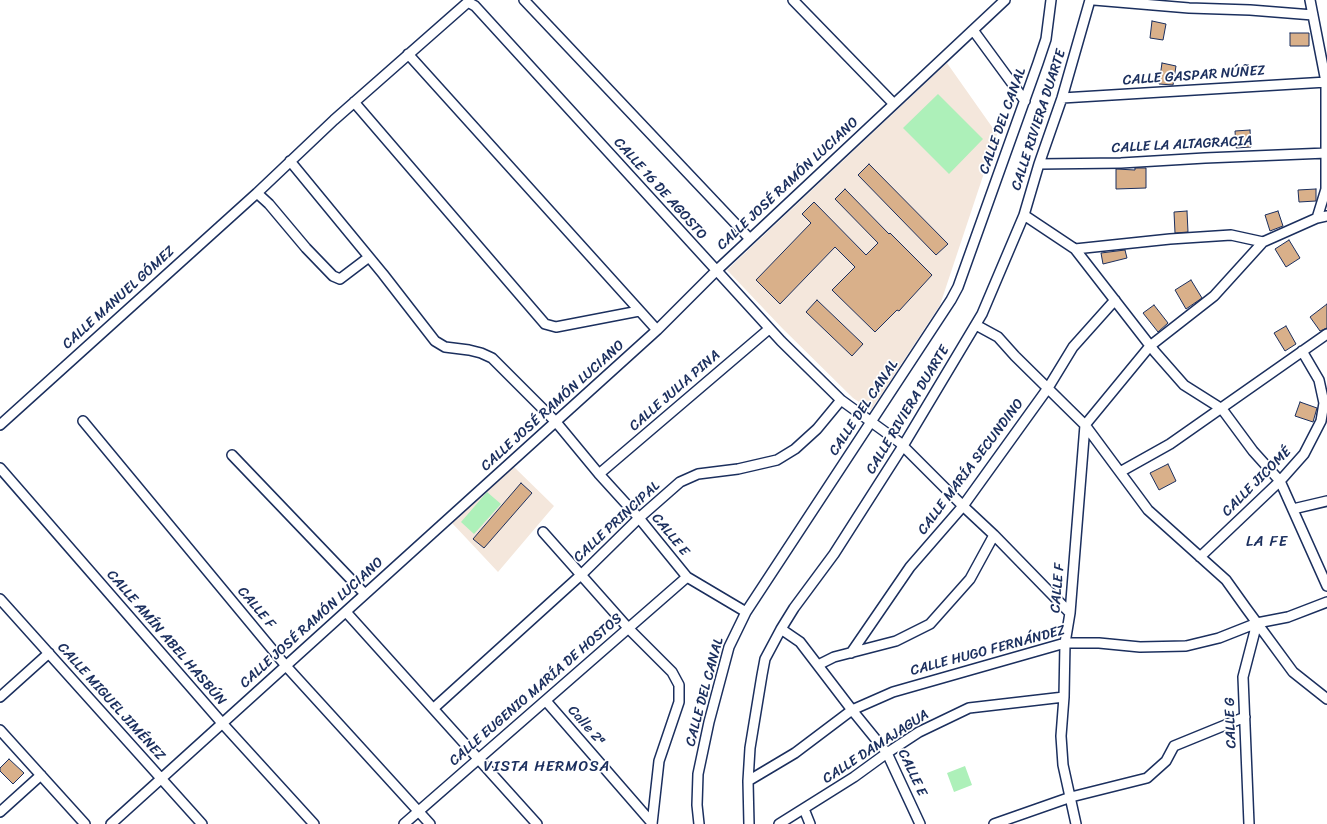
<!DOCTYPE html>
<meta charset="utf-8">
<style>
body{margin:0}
canvas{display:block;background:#fff}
</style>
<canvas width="1327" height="824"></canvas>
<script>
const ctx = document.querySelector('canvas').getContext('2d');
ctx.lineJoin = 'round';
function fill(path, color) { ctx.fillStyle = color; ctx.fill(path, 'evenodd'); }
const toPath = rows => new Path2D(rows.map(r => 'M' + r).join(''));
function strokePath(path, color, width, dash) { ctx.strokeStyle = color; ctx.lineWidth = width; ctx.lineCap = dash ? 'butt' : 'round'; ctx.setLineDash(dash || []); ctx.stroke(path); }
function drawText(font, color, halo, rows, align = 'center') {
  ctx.font = font + ' Sriracha,sans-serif'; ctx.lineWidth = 3.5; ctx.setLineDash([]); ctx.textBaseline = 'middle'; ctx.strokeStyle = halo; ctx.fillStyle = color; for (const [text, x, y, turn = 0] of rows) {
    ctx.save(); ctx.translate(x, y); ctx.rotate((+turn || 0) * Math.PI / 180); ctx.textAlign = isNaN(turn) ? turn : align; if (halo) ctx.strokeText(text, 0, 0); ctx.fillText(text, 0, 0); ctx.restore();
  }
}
const built = toPath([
 [947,63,997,134,940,305,871,410,853,398,782,328,727,270],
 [512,465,554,506,498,572,452,523]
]);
const green = toPath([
 [938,94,983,139,949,174,903,128],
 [487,492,501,504,474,534,461,522],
 [965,766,972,785,954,792,947,773]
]);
const building = toPath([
 [1152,21,1166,24,1163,40,1150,38,1152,21],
 [1290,33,1309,33,1309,46,1290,46,1290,33],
 [1162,63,1176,66,1173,85,1159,84,1162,63],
 [1250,130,1251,147,1236,148,1235,131,1250,130],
 [869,164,948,244,936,255,858,175,869,164],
 [1135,168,1146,168,1146,188,1116,189,1116,169,1135,170,1135,168],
 [845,189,889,234,890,233,932,275,899,311,897,310,875,332,832,290,855,267,835,247,780,304,756,280,811,223,802,214,814,202,866,255,878,243,835,199,845,189],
 [1316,189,1316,201,1299,202,1298,190,1316,189],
 [1187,211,1188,232,1175,233,1174,212,1187,211],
 [1278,211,1283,226,1270,231,1265,215,1278,211],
 [1289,240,1300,258,1286,267,1275,249,1289,240],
 [1125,250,1127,258,1103,264,1101,253,1125,250],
 [1191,280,1202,298,1186,309,1175,290,1191,280],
 [817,300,863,344,852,356,806,312,817,300],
 [1327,304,1327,328,1320,331,1310,317,1327,304],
 [1154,305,1168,323,1158,332,1143,313,1154,305],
 [1286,326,1296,344,1285,351,1274,333,1286,326],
 [1300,402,1317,408,1313,422,1295,416,1300,402],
 [1168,464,1176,481,1159,490,1150,473,1168,464],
 [521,483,532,493,484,548,473,539,521,483],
 [9,759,24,773,13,784,0,771,0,768,9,759]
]);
const street = toPath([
 [524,0,750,239],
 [793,0,894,104],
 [1094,0,1189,8,1250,10,1313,15],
 [1310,0,1326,82,1326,189,1317,218],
 [973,30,1025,101],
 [408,54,657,330],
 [1062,98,1327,82],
 [354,102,545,324,556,327,639,311],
 [290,161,369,257],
 [1039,164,1121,163,1205,158,1327,153],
 [257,193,269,204,306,248,333,276,340,279,369,257,383,274,435,341,445,347,469,350,481,353,492,358,556,422,599,474,639,518,687,577,746,612],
 [1024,215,1075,249,1155,352,1184,385,1222,409,1253,451,1280,481,1327,586],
 [1075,249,1170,239,1231,235,1263,242],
 [976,325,998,337,1015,356,1085,425,1148,510,1226,580,1246,608,1293,672,1327,699],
 [83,421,286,666,430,824],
 [0,425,257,193,334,120,468,2,475,6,781,341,841,400,899,442,963,506,994,535,1070,613],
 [232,455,365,594],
 [0,468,222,723,314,824],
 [1120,472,1170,444,1327,334],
 [599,474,769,329],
 [1293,509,1327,501],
 [543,532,629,629,672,672,679,685,679,702,659,761,652,824],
 [1200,557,1280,481,1304,454,1321,421,1324,403,1319,380,1302,351],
 [0,599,202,824],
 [346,612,537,824],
 [781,629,800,642,852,710,887,753,920,824],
 [851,653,910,567,963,506,1048,388,1073,347,1115,300],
 [818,665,834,657,896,641,930,624,970,579,994,535],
 [0,697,49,653],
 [546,701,652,823,651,824],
 [434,708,582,574,639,518,680,482,698,474,738,469,777,460,795,449,817,429,841,400],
 [0,730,85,824],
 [748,781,795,753,852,710,893,692,1065,643,1099,643,1140,647,1186,646,1219,638,1257,623,1288,617,1327,602],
 [804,809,810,824],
 [0,812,41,775],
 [111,824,657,330,716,271,1005,0],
 [404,824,687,577],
 [699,824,697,805,698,774,709,722,729,647,746,612,951,300,958,287,1038,63,1046,39,1051,0],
 [749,824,748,781,750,748,762,675,765,659,781,629,794,608,834,554,903,446,982,314,1024,215,1039,164,1062,98,1090,0],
 [779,824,854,777,887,753,919,732,969,708,1064,697],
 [994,824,1071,797,1147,778,1166,761,1174,746,1245,717],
 [1076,824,1063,765,1061,736,1064,697,1065,643,1070,613,1085,425,1150,346,1214,296,1263,242,1317,218,1327,216],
 [1249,824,1243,677,1257,623]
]);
const streetNames = [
 ["CALLE GASPAR NÚÑEZ",1194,76,-4],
 ["CALLE RIVIERA DUARTE",1039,120,-72],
 ["CALLE DEL CANAL",1003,121,-70],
 ["CALLE LA ALTAGRACIA",1182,145,-3],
 ["CALLE JOSÉ RAMÓN LUCIANO",788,184,-43],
 ["CALLE 16 DE AGOSTO",660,189,48],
 ["CALLE MANUEL GÓMEZ",119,298,-42],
 ["CALLE JULIA PINA",675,391,-41],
 ["CALLE JOSÉ RAMÓN LUCIANO",553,406,-42],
 ["CALLE DEL CANAL",864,408,-56],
 ["CALLE RIVIERA DUARTE",908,410,-59],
 ["CALLE MARÍA SECUNDINO",971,467,-53],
 ["CALLE JICOMÉ",1257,482,-45],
 ["CALLE PRINCIPAL",617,522,-43],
 ["CALLE E",670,535,51],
 ["CALLE F",1058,588,-85],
 ["CALLE F",256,608,50],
 ["CALLE JOSÉ RAMÓN LUCIANO",312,623,-42],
 ["CALLE AMÍN ABEL HASBÚN",166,638,49],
 ["CALLE HUGO FERNÁNDEZ",988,651,-15],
 ["CALLE EUGENIO MARÍA DE HOSTOS",536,690,-41],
 ["CALLE DEL CANAL",705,692,-75],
 ["CALLE MIGUEL JIMÉNEZ",111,702,48],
 ["CALLE G",1231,723,-92],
 ["Calle 2ª",586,726,49],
 ["CALLE DAMAJAGUA",876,747,-33],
 ["CALLE E",912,773,65]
];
const neighbourhoodNames = [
 ["LA FE",1267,542],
 ["VISTA HERMOSA",547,767]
];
fill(built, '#f4e7dc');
fill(green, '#adf0b9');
fill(building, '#d9b08a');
strokePath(building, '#1b2f5e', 1);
strokePath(street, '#1b2f5e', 12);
strokePath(street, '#fff', 9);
drawText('14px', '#1b2f5e', '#fff', streetNames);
ctx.letterSpacing = '1px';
drawText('15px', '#1b2f5e', '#fff', neighbourhoodNames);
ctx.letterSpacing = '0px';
</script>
